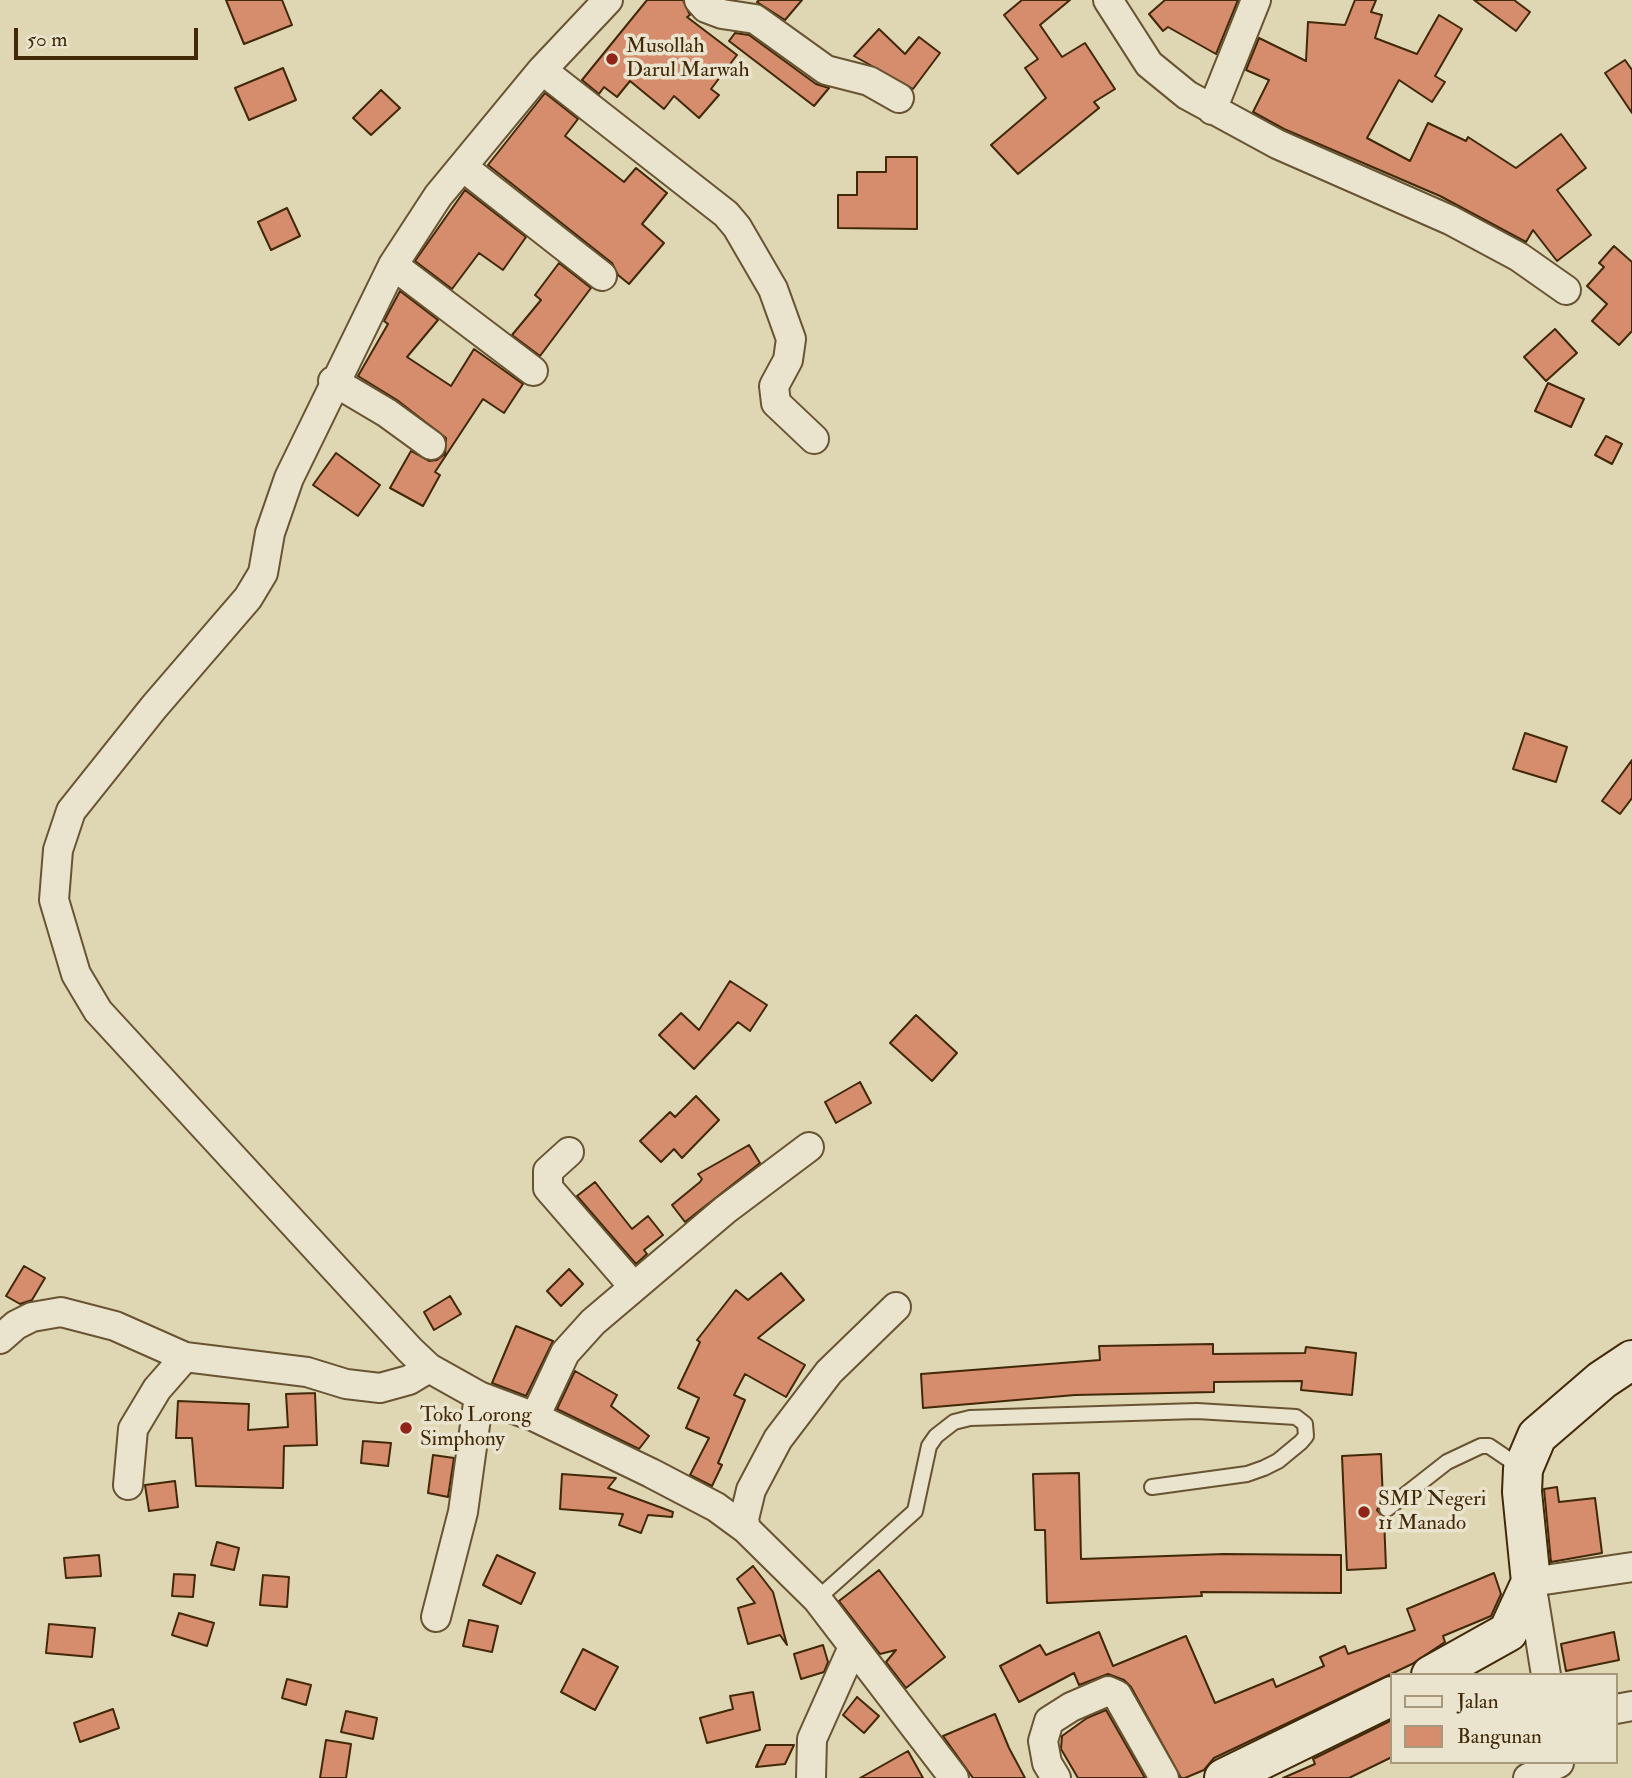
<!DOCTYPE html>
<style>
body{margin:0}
#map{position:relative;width:1632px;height:1778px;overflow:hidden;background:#dfd6b3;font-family:"IM FELL Double Pica",serif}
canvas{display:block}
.legend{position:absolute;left:1390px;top:1673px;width:228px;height:91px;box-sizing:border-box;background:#eae4ce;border:2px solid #a6997e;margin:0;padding:9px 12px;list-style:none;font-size:21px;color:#412807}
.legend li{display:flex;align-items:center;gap:14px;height:35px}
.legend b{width:35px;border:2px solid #a6997e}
.scale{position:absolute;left:14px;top:28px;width:184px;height:32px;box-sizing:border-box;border:4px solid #412807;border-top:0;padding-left:9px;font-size:21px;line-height:24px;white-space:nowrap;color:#412807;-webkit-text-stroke:5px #eae4ce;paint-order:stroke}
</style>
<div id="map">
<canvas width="1632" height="1778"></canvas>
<ul class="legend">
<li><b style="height:9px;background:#eae4ce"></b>Jalan</li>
<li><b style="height:19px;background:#d58d6d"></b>Bangunan</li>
</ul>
<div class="scale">50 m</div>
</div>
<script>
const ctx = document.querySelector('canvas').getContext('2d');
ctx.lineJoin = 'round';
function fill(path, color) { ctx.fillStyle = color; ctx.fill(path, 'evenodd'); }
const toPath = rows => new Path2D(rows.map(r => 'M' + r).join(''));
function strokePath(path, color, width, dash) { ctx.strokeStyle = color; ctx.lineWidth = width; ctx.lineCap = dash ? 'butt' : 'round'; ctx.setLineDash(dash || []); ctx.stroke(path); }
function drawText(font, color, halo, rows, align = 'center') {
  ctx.font = font + ' "IM FELL Double Pica",serif'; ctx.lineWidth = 7; ctx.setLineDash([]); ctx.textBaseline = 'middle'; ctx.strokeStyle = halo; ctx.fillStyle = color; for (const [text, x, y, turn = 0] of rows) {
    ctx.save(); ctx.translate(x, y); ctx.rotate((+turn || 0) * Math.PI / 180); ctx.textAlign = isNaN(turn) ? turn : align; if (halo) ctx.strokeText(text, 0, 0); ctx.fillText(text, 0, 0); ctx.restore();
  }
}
const building = toPath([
 [226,0,282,0,292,25,244,44,226,0],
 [647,0,683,0,690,15,687,17,737,55,711,89,719,95,699,118,674,96,664,109,630,81,617,97,604,87,599,94,582,80,647,0],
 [759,0,802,0,785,20,757,2,759,0],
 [1022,0,1070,0,1040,25,1062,57,1085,43,1115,89,1094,102,1099,108,1018,174,991,145,1046,98,1025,68,1038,59,1004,15,1022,0],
 [1165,0,1238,0,1216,54,1168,27,1163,31,1149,14,1165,0],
 [1355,0,1376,0,1371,12,1382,15,1375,38,1417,54,1439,15,1462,29,1435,76,1445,82,1432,102,1399,80,1367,138,1410,161,1428,123,1466,141,1468,137,1516,168,1561,134,1586,168,1557,190,1591,235,1557,261,1533,230,1526,242,1440,196,1284,129,1253,112,1269,80,1246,70,1259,38,1306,61,1308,22,1345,25,1355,0],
 [1474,0,1514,0,1530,12,1516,31,1474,0],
 [879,29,905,54,919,37,940,53,913,89,854,56,879,29],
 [735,33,749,35,816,84,829,88,814,106,729,41,735,33],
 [1625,60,1632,70,1632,113,1605,73,1625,60],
 [283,68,296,100,249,120,235,88,283,68],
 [381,90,400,108,371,135,353,118,381,90],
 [545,93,578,119,565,136,624,182,636,168,667,193,642,224,664,243,629,284,618,275,612,263,488,165,545,93],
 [886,157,917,157,917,229,838,228,838,195,857,195,857,172,886,172,886,157],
 [465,190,526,237,503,270,479,253,452,289,415,261,465,190],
 [287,208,300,236,271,250,258,222,287,208],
 [1614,246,1632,262,1632,331,1619,345,1592,321,1607,304,1587,286,1604,267,1599,263,1614,246],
 [559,263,591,288,540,356,512,335,541,300,535,295,559,263],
 [400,291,438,320,407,357,451,386,474,349,523,384,504,413,483,399,435,472,440,475,423,506,390,488,411,451,429,461,437,460,445,454,446,438,397,400,358,376,388,324,384,321,400,291],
 [1555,329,1577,353,1546,381,1524,357,1555,329],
 [1548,383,1584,399,1571,427,1535,411,1548,383],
 [1606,436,1622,444,1612,464,1595,455,1606,436],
 [336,453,380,485,358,516,313,485,336,453],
 [1525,733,1567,747,1556,782,1513,769,1525,733],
 [1632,760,1632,798,1620,814,1602,801,1632,760],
 [730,981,767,1005,750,1031,738,1022,694,1069,659,1035,681,1013,699,1030,730,981],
 [916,1015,957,1053,932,1081,890,1043,916,1015],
 [860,1082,871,1103,836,1123,825,1102,860,1082],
 [696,1096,719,1120,682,1158,674,1149,661,1162,640,1141,670,1112,675,1117,696,1096],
 [749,1145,760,1163,685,1222,672,1205,700,1182,702,1179,698,1174,749,1145],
 [595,1182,632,1229,648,1216,663,1235,644,1250,647,1254,636,1264,577,1196,595,1182],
 [24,1266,45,1278,32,1300,20,1304,6,1296,24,1266],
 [569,1269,583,1284,561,1306,547,1291,569,1269],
 [781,1273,804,1300,758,1338,805,1365,786,1397,745,1374,734,1395,745,1400,718,1463,722,1465,712,1486,690,1475,709,1438,686,1428,699,1398,678,1388,700,1342,697,1340,736,1290,748,1300,781,1273],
 [450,1296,461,1314,434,1330,424,1312,450,1296],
 [516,1326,553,1341,526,1396,492,1383,516,1326],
 [1213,1344,1213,1354,1305,1353,1306,1347,1356,1353,1352,1395,1301,1390,1302,1381,1214,1382,1214,1392,1075,1395,923,1408,921,1374,1100,1360,1099,1346,1213,1344],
 [575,1371,617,1395,611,1406,649,1436,639,1449,557,1409,575,1371],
 [315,1393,317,1445,284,1446,283,1488,196,1486,192,1438,176,1438,178,1401,249,1404,248,1430,288,1427,286,1394,315,1393],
 [363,1441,391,1443,388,1466,361,1463,363,1441],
 [1381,1454,1383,1500,1377,1510,1384,1518,1386,1568,1347,1570,1342,1456,1381,1454],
 [433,1455,454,1458,448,1497,428,1493,433,1455],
 [1079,1473,1081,1559,1224,1554,1341,1555,1341,1593,1201,1592,1202,1596,1047,1603,1045,1530,1035,1530,1033,1474,1079,1473],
 [562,1474,616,1478,608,1488,673,1512,672,1517,648,1515,641,1533,619,1525,623,1514,560,1509,562,1474],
 [175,1481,178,1507,149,1511,145,1485,175,1481],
 [1557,1487,1559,1502,1595,1498,1602,1553,1551,1562,1544,1489,1557,1487],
 [217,1542,239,1548,234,1570,211,1565,217,1542],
 [99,1555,101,1576,66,1578,64,1558,99,1555],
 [497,1555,535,1573,521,1604,483,1585,497,1555],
 [753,1566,773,1592,787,1645,780,1635,748,1644,738,1608,755,1603,737,1579,753,1566],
 [879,1570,945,1657,906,1688,886,1662,896,1650,880,1654,839,1601,879,1570],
 [1494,1573,1501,1594,1491,1616,1443,1636,1445,1642,1412,1664,1214,1758,1204,1770,1185,1778,1181,1778,1131,1687,1124,1680,1108,1674,1079,1685,1074,1673,1019,1702,1000,1666,1040,1645,1046,1655,1099,1632,1113,1666,1186,1636,1215,1703,1273,1679,1276,1687,1324,1666,1320,1657,1345,1646,1348,1654,1415,1630,1407,1609,1494,1573],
 [174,1574,195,1575,193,1597,172,1596,174,1574],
 [263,1575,289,1577,287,1607,260,1605,263,1575],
 [179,1613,214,1623,207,1646,172,1635,179,1613],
 [469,1620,498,1626,492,1652,463,1646,469,1620],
 [49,1624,95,1628,92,1657,46,1653,49,1624],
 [1614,1632,1619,1660,1566,1671,1561,1644,1614,1632],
 [823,1645,828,1662,824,1672,801,1679,794,1654,823,1645],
 [583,1649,618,1667,595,1710,561,1692,583,1649],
 [287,1679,311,1685,306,1705,282,1698,287,1679],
 [753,1692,760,1730,707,1743,700,1718,733,1709,730,1696,753,1692],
 [857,1697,879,1716,864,1733,843,1715,857,1697],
 [113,1709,119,1728,80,1742,74,1723,113,1709],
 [1106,1710,1145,1778,1078,1778,1061,1749,1062,1736,1087,1718,1106,1710],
 [346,1711,377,1718,373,1739,341,1732,346,1711],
 [995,1714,1009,1748,1025,1778,973,1778,943,1736,995,1714],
 [1392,1720,1392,1757,1349,1778,1283,1778,1315,1764,1313,1759,1392,1720],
 [326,1740,351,1744,346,1778,320,1778,326,1740],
 [766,1745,794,1745,785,1764,756,1767,766,1745],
 [908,1751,923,1778,860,1778,908,1751]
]);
const lane = toPath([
 [1387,1509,1447,1462,1481,1446,1489,1446,1523,1469],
 [817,1599,915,1511,929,1446,936,1436,954,1422,970,1418,1197,1411,1296,1417,1305,1424,1306,1436,1301,1442,1278,1461,1264,1468,1247,1474,1152,1487]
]);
const street = toPath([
 [608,0,542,70,438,196,393,265,289,478,270,533,263,573,248,598,154,707,71,811,58,850,54,900,76,974,98,1011,410,1350,429,1368,479,1396,535,1417,651,1473,716,1507,746,1529,817,1599,954,1778],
 [699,0,706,8,722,14,755,19,826,70,869,81,899,98],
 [1108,0,1149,64,1187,95,1277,144,1450,220,1519,257,1566,290],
 [542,70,726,214,737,227,773,289,791,339,788,360,774,386,776,403,814,439],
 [1212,110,1256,0],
 [463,167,602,276],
 [393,265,533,371],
 [333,381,387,413,431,445],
 [569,1152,548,1171,548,1188,634,1287],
 [0,1339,16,1325,32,1317,61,1312,115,1326,185,1357],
 [535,1417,565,1353,593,1322,725,1210,809,1147],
 [128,1485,133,1429,157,1389,185,1357,307,1372,346,1384,380,1388,409,1380,429,1368],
 [746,1529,744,1519,751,1490,778,1439,829,1372,896,1307],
 [436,1617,463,1512,479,1396],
 [1546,1675,1531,1582,1632,1567],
 [1616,1709,1632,1706],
 [811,1778,812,1739,853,1647],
 [1056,1778,1047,1763,1043,1741,1049,1721,1071,1707,1108,1691,1117,1695,1164,1778],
 [1528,1778,1559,1763]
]);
const secondary = toPath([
 [1431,1675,1508,1632,1531,1582,1522,1492,1523,1469,1537,1436,1602,1380,1632,1360],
 [1224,1778,1392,1696]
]);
const markers = [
 [612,59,7,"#8f2418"],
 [406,1428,7,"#8f2418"],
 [1364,1512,7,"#8f2418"]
];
const poiNames = [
 ["Musollah",626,47],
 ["Darul Marwah",626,71],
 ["Toko Lorong",420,1416],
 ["Simphony",420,1440],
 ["SMP Negeri",1378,1500],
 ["11 Manado",1378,1524]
];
fill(building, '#d58d6d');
strokePath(building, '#412807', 2);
strokePath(lane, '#685432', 18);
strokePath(street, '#685432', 32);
strokePath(secondary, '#412807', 42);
strokePath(lane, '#eae4ce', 14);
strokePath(street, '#eae4ce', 28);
strokePath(secondary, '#eae4ce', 38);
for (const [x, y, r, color] of markers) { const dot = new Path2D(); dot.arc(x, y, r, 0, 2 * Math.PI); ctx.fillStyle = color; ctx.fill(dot); strokePath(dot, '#eae4ce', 2.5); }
drawText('21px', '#412807', '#eae4ce', poiNames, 'left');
</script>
